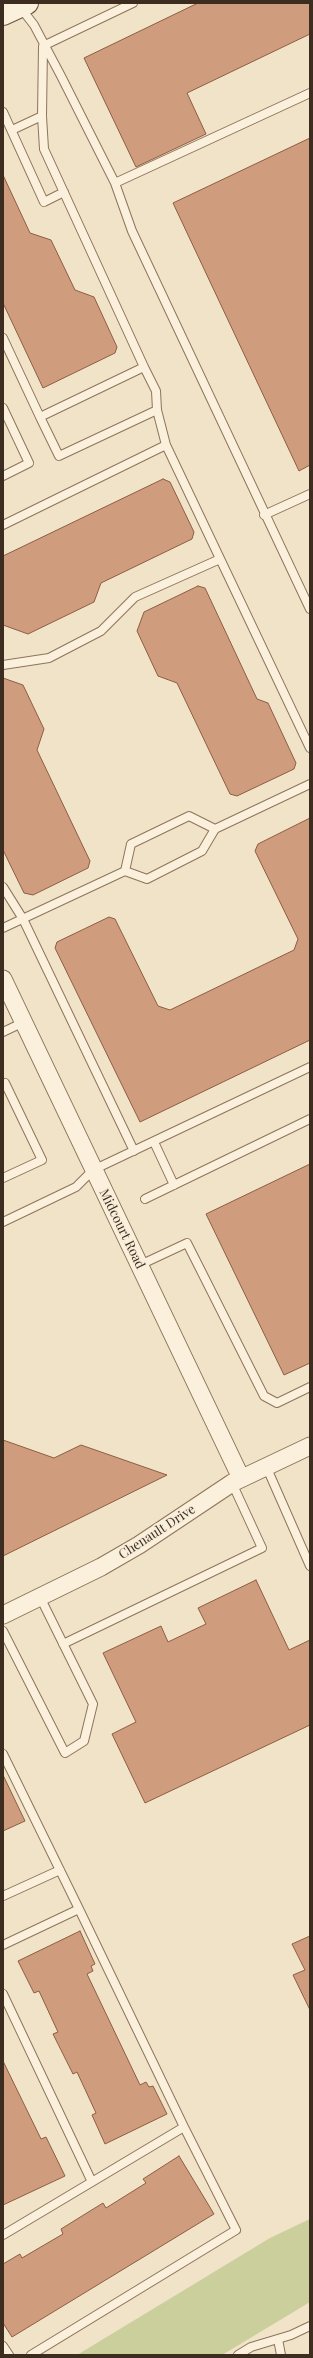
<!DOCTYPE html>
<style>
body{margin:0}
#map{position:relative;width:313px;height:2358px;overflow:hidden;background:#f0e3c8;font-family:"Playfair Display",serif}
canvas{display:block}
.frame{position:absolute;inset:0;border:4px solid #3d2d20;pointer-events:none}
</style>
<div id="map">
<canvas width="313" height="2358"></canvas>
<div class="frame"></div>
</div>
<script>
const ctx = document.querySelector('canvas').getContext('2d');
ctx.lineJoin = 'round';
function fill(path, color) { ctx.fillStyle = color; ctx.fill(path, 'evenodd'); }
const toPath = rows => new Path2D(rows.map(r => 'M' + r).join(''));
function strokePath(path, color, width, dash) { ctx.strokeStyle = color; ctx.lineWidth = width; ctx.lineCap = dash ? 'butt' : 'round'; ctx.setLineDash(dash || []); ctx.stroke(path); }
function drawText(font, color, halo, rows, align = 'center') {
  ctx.font = font + ' "Playfair Display",serif'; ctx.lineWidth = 3.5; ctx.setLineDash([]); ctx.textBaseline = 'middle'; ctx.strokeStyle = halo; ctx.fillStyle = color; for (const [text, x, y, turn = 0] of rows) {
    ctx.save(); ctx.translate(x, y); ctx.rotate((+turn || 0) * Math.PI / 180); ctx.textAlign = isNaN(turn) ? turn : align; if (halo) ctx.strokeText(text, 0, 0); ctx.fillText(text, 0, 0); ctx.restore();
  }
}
const green = toPath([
 [310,2219,310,2302,222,2355,77,2355,270,2238]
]);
const building = toPath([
 [198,3,310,3,310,34,187,93,206,134,136,167,84,58,198,3],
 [310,138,310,465,299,471,173,203,310,138],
 [3,175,30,233,51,240,75,290,94,297,117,347,115,353,43,388,3,303,3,175],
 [163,479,170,482,194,532,192,539,101,583,94,602,28,634,3,625,3,556,163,479],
 [198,586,205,588,257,699,268,703,296,763,294,769,237,796,230,794,177,683,158,676,137,631,144,612,198,586],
 [3,678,23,685,44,729,37,750,90,861,88,868,33,895,24,893,3,850,3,678],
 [310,818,310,1040,140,1122,55,948,57,942,109,917,115,919,158,1006,170,1010,294,950,298,939,255,851,258,844,310,818],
 [310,1164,310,1363,284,1375,206,1214,310,1164],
 [3,1440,54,1458,81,1445,167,1475,3,1556,3,1440],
 [256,1580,289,1650,310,1640,310,1725,145,1803,112,1734,136,1722,103,1653,161,1626,168,1642,206,1624,198,1608,256,1580],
 [3,1775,25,1821,3,1831,3,1775],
 [80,1931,95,1964,91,1966,93,1971,87,1974,140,2085,146,2082,149,2087,153,2086,167,2114,105,2144,92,2115,96,2113,77,2072,73,2074,53,2034,58,2032,39,1991,34,1993,18,1961,80,1931],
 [310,1936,310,2010,293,1975,305,1970,292,1944,310,1936],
 [3,2061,41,2139,46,2137,65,2176,3,2205,3,2061],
 [179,2156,214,2214,12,2337,3,2323,3,2264,20,2254,22,2258,63,2234,61,2229,103,2203,106,2208,146,2183,143,2179,179,2156]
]);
const lane = toPath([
 [20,7,34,25,61,76,115,183,132,231,310,609],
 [3,112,44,202,64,192],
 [12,130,42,116],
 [115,183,310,93],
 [3,338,40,417,144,367,44,149,42,116,43,46,133,3],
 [144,367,156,391,157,410],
 [3,408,29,463,3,476],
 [166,445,310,748],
 [264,515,310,494],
 [3,525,166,445,157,410,59,456,40,417],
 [3,665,49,658,101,631,135,597,220,559],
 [125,871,131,844,189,816,215,829],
 [3,887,23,919,134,1151],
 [3,928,125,871,147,879,202,851,215,829,310,784],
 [3,1032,24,1022],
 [3,1084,5,1083,42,1160,3,1178],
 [154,1142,174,1185],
 [145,1199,310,1119],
 [3,1222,76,1187,93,1170,310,1067],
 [140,1265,187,1243,264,1396,277,1403,310,1387],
 [266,1466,310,1566],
 [3,1631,65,1753,84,1741,93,1704,40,1597],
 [63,1644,262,1548,232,1483],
 [3,1754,79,1909,3,1945],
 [3,1896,60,1870],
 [3,1994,92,2182],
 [3,2235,184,2127],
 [278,2339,281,2355],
 [3,2346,9,2355],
 [31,2355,236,2230,184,2127,79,1909],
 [238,2355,251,2347,291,2335,310,2326]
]);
const street = toPath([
 [3,979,241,1478],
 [3,1615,101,1567,139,1545,232,1483,310,1446]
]);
const secondary = toPath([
 [3,14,27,3]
]);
const streetNames = [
 ["Midcourt Road",122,1229,64],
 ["Chenault Drive",157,1532,-33]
];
fill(green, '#cacf9b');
fill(building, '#cf9c7d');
strokePath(building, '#8d5d41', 1);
strokePath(lane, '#8d745c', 10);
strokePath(street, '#8d745c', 19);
strokePath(secondary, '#6f553f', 24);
strokePath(lane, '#faf0dc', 8);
strokePath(street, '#faf0dc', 17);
strokePath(secondary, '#faf0dc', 22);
drawText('13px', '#3d2d20', '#f7edd8', streetNames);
</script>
